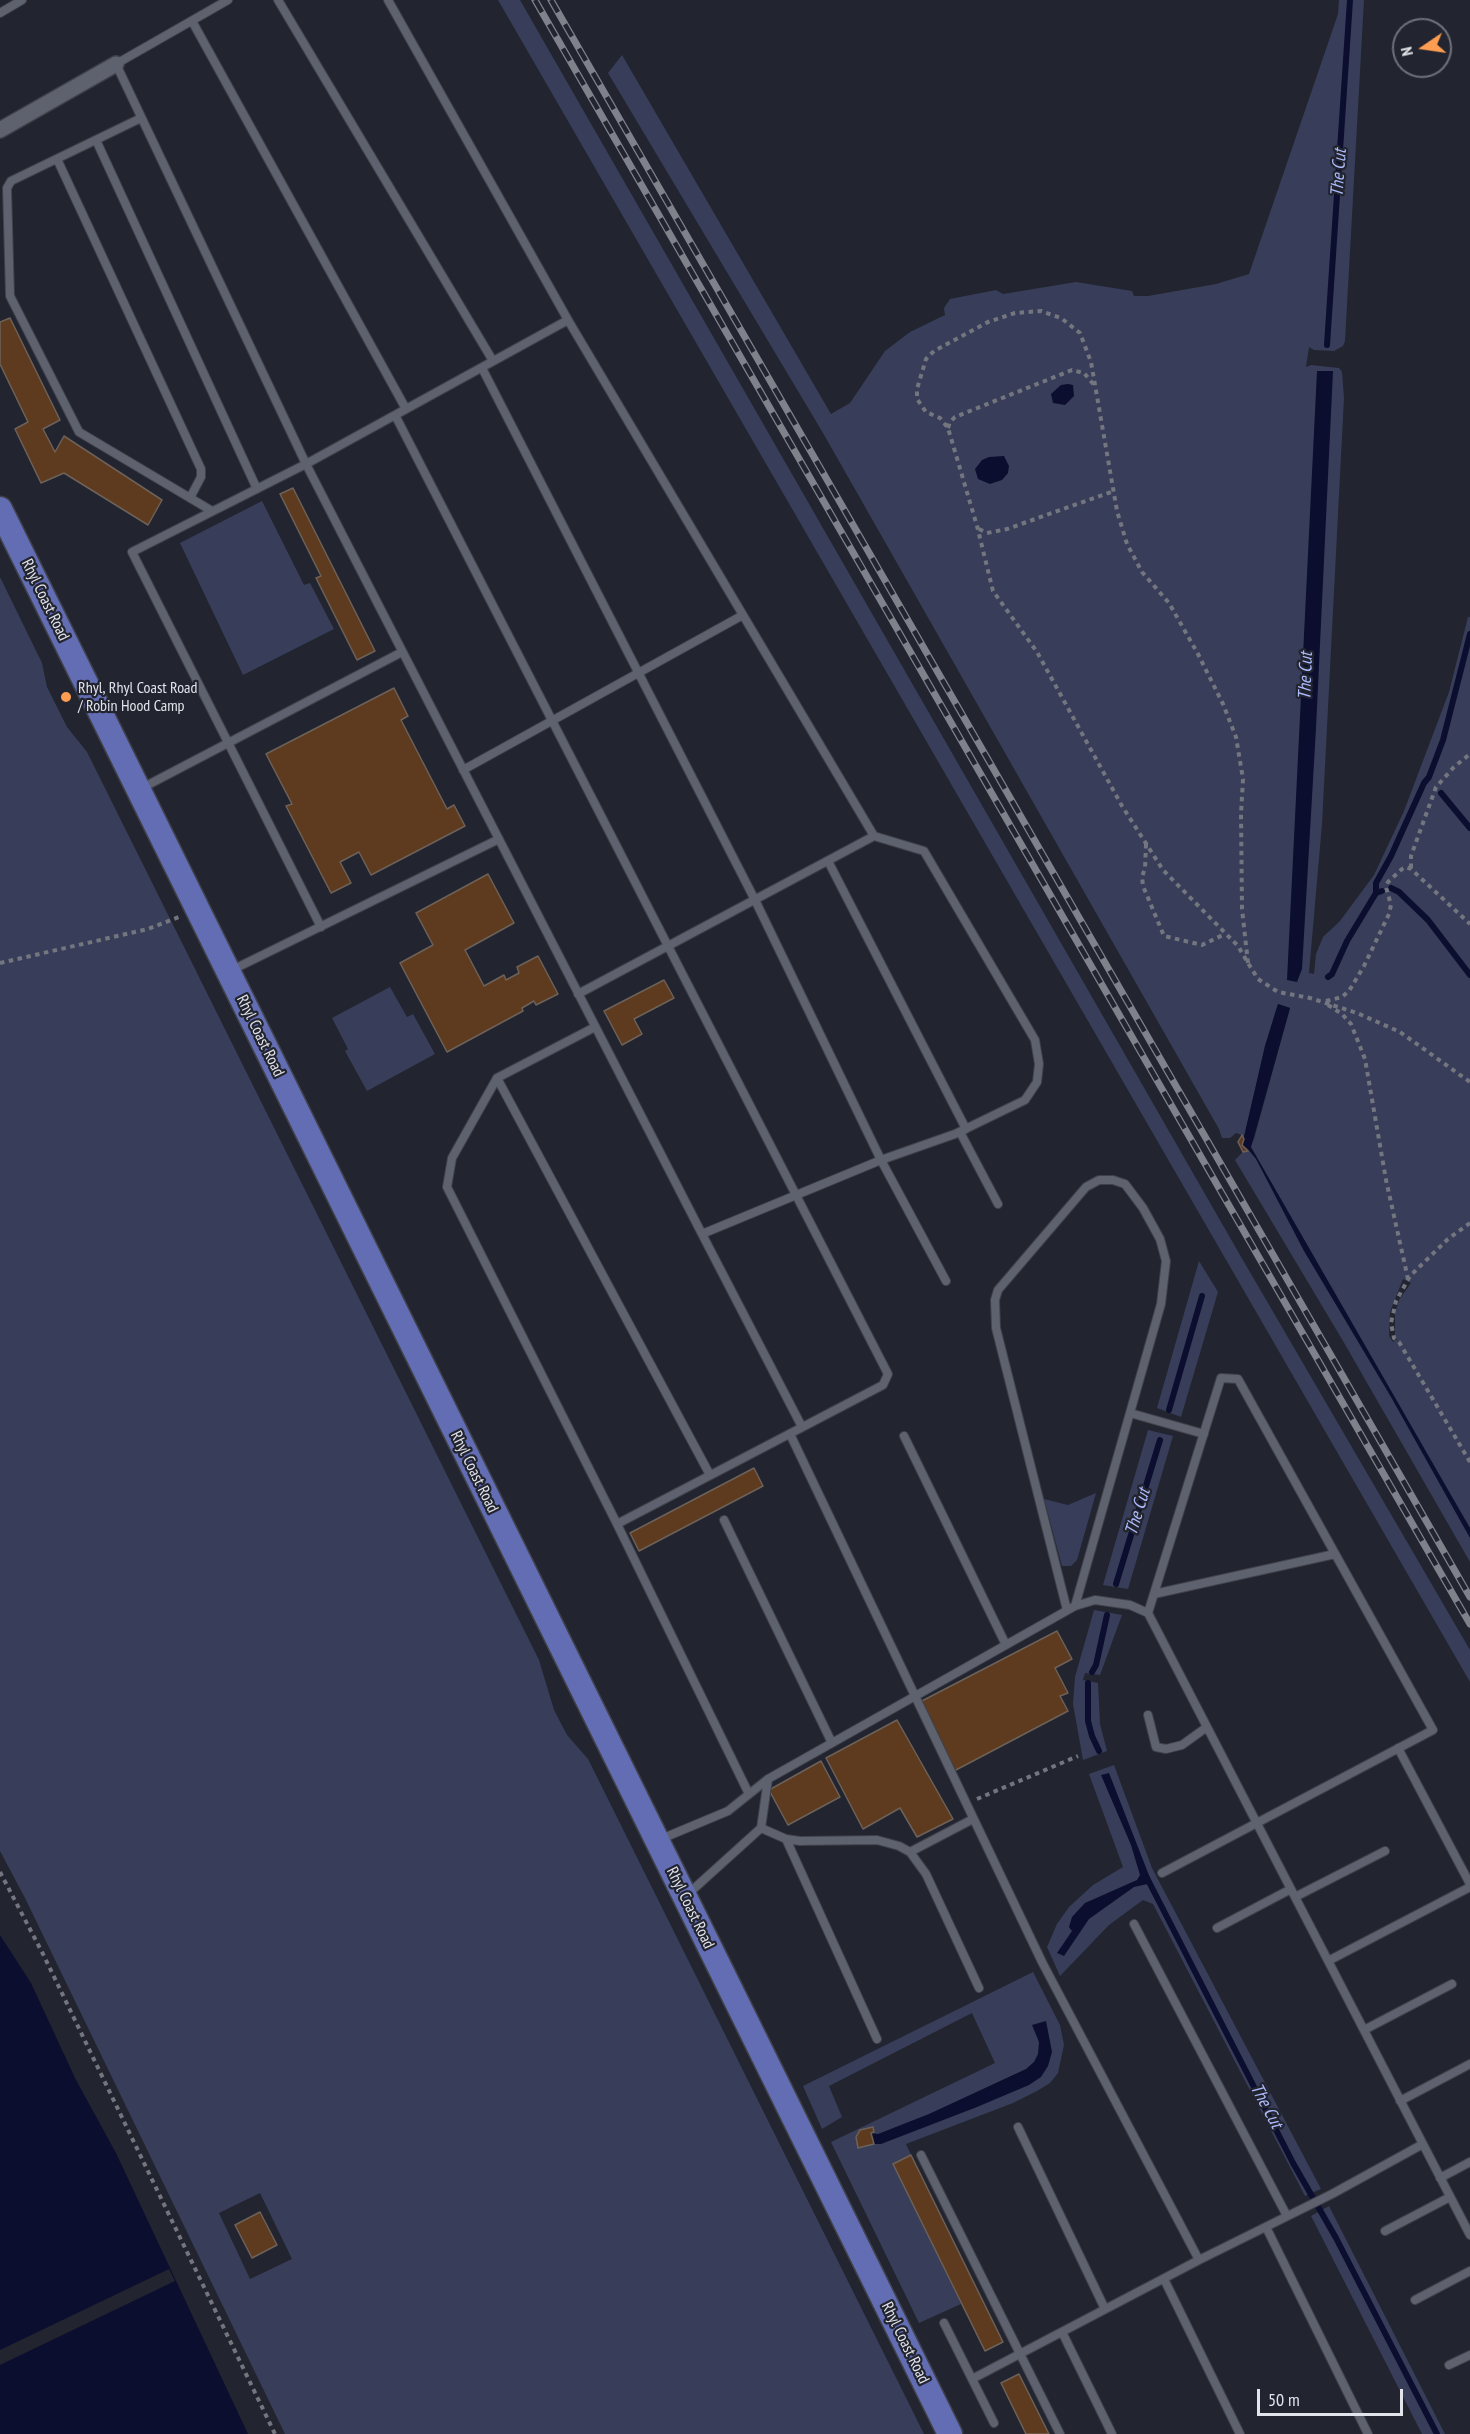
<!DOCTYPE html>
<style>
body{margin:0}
#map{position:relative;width:1470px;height:2434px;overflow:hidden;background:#22242f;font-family:"PT Sans Narrow",sans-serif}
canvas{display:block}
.north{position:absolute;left:1392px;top:18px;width:60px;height:60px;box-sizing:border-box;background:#22242f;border:2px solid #6f717a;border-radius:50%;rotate:257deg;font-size:16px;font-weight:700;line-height:24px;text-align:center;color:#e2e4eb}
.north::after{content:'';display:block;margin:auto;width:21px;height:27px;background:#fc9d52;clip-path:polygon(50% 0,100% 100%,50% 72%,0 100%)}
.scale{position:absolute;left:1257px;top:2389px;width:146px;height:27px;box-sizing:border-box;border:3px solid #e2e4eb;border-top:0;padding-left:8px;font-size:18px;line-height:21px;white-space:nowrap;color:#e2e4eb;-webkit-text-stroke:4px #22242f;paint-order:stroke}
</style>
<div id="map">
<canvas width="1470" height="2434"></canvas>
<div class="north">N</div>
<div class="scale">50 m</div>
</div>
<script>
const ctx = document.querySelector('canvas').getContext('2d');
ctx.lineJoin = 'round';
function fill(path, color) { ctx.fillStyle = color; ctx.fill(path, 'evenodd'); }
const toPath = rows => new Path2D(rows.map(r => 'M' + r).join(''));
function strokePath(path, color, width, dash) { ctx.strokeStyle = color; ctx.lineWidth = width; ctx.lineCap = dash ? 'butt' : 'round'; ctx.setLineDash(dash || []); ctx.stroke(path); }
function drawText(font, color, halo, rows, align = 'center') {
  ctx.font = font + ' "PT Sans Narrow",sans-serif'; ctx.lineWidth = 4.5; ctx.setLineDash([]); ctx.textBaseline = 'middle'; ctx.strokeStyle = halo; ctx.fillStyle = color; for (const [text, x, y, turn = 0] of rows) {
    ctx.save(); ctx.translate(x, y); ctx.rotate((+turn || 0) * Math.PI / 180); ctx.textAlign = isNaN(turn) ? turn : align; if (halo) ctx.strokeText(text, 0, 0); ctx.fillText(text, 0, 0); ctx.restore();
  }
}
const green = toPath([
 [498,0,520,0,1240,1255,1470,1650,1470,1682],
 [1339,0,1364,0,1345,341,1343,346,1334,351,1314,350,1309,347,1306,367,1311,365,1339,368,1342,372,1344,398,1322,824,1309,973,1314,974,1316,954,1323,937,1340,921,1374,875,1404,811,1449,692,1468,617,1470,617,1470,1562,1343,1341,1235,1160,1243,1152,1248,1151,1254,1139,1290,1008,1278,1004,1265,1046,1244,1139,1242,1135,1236,1133,1230,1138,1222,1138,1219,1129,823,433,608,73,622,55,831,414,850,403,885,351,910,332,945,315,944,308,950,299,996,290,1003,294,1076,282,1132,291,1134,296,1148,296,1216,284,1249,274,1338,14],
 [1403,1279,1411,1283,1399,1300,1395,1313,1395,1335,1397,1339,1393,1342,1389,1336,1390,1312],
 [262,501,304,585,310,583,334,629,243,675,180,543],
 [0,577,42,663,47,687,67,727,87,752,539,1660,554,1710,567,1735,588,1759,924,2434,285,2434,25,1898,0,1851],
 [260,2193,292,2259,250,2279,219,2213],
 [390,987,407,1017,413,1014,435,1054,367,1091,345,1051,348,1049,332,1018],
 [1199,1261,1218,1292,1181,1417,1157,1408],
 [1148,1430,1173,1436,1128,1589,1103,1585],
 [1096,1493,1077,1560,1071,1566,1062,1566,1044,1499,1068,1505],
 [1094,1610,1122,1615,1100,1675,1085,1673,1083,1680,1098,1683,1100,1724,1107,1751,1083,1760,1073,1704,1075,1677],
 [1114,1765,1152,1868,1321,2189,1305,2196,1153,1904,1143,1900,1109,1925,1060,1976,1047,1947,1057,1924,1069,1907,1093,1885,1123,1867,1089,1774],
 [1033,1972,1060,2025,1064,2045,1058,2073,1050,2083,1037,2091,1013,2103,906,2144,911,2155,893,2164,961,2304,919,2323,831,2142,995,2063,972,2013,829,2086,842,2117,822,2129,803,2086],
 [1329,2206,1445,2434,1422,2434,1311,2216]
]);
const water = toPath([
 [1317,371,1333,371,1316,728,1302,969,1297,982,1287,980],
 [1068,384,1073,385,1074,396,1065,405,1053,403,1051,394,1061,385],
 [1004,456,1009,466,1008,473,1002,480,990,484,978,479,975,469,982,460,989,457],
 [1278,1004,1290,1008,1251,1147,1470,1528,1470,1538,1391,1397,1304,1251,1256,1159,1247,1148,1244,1148,1242,1145,1265,1046],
 [1109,1773,1152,1883,1134,1887,1089,1919,1064,1956,1057,1953,1072,1931,1069,1927,1072,1917,1085,1903,1137,1880,1140,1875,1131,1845,1101,1775],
 [0,1935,31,1983,76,2080,116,2153,248,2434,0,2434],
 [1046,2021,1052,2052,1048,2066,1041,2077,1029,2085,977,2107,881,2144,874,2144,871,2133,878,2134,929,2114,1026,2069,1034,2062,1038,2054,1039,2042,1032,2025]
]);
const pier = toPath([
 [169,2269,175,2281,0,2365,0,2350]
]);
const stream = toPath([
 [1327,345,1350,0],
 [1441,793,1470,828],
 [1391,888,1399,892,1428,920,1470,975],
 [1376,893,1376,883,1391,856,1424,783,1429,777,1443,740,1470,634],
 [1328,977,1332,974,1347,941,1376,893,1382,891],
 [1169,1410,1202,1296],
 [1116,1584,1160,1440],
 [1092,1672,1096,1665,1107,1615],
 [1088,1683,1088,1721,1092,1736,1099,1751],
 [1147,1878,1293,2163,1336,2238,1437,2434]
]);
const building = toPath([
 [10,318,60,420,43,429,55,452,64,436,162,500,148,525,64,473,41,483,15,429,28,422,0,364,0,322,10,318],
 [293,488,375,651,357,660,316,578,321,576,280,494,293,488],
 [394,688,408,716,401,720,447,809,454,805,465,826,371,875,359,852,340,862,351,883,331,893,286,806,292,804,266,754,394,688],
 [488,874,514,923,465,950,484,986,504,975,506,980,519,973,517,967,538,956,558,994,536,1005,534,1001,522,1008,523,1011,447,1052,400,963,433,945,416,913,488,874],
 [664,980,674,998,634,1019,642,1034,622,1045,604,1011,664,980],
 [1242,1135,1244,1139,1242,1145,1248,1151,1243,1152,1238,1142,1242,1135],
 [754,1468,763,1486,639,1551,630,1533,754,1468],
 [1057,1631,1072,1659,1055,1668,1068,1693,1060,1696,1068,1711,954,1771,918,1703,1057,1631],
 [897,1720,953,1819,917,1837,900,1808,863,1829,826,1758,897,1720],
 [821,1761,840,1797,788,1825,769,1790,821,1761],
 [873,2127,874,2132,871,2133,874,2144,858,2148,856,2137,860,2130,873,2127],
 [911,2155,1003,2342,985,2351,893,2164,911,2155],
 [260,2212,277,2245,252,2258,235,2225,260,2212],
 [1019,2374,1049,2434,1026,2434,1001,2383,1019,2374]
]);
const path = toPath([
 [948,428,950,422,955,417,1072,370,1084,373,1094,385],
 [979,529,987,533,1007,529,1114,491],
 [1146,844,1145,868,1142,877,1143,886,1164,936,1202,945,1225,934],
 [1411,868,1411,856,1436,787,1454,767,1470,754],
 [0,963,148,929,179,917],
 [1248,963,1242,909,1241,814,1243,779,1236,737,1223,704,1198,654,1169,603,1142,572,1127,544,1117,511,1091,362,1080,333,1061,318,1041,311,1015,313,988,322,934,351,926,359,917,389,917,399,926,412,940,418,948,428,977,526,993,591,1037,652,1122,806,1163,870,1238,946,1248,963,1258,979,1278,992,1310,998,1357,1013,1400,1032,1470,1082],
 [1326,1001,1342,997,1349,991,1364,966,1389,914,1391,905,1386,887,1388,882,1402,869,1406,867,1411,869,1470,924],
 [1328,1005,1342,1014,1351,1024,1365,1059,1386,1180,1408,1279],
 [1470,1223,1448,1239,1410,1276,1396,1301,1391,1323,1394,1338,1399,1342,1470,1462],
 [977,1799,1078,1756],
 [0,1872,43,1954,275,2434]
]);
const service = toPath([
 [228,0,116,64,306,464,702,1234,881,1160,955,1134,1025,1100,1037,1082,1039,1064,1035,1040,924,851,874,836,568,320,388,0],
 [278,0,493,361],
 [0,13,22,0],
 [192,21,406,409],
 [141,118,11,181,7,188,10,296,79,432,212,511],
 [96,140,257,489],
 [57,159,201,469,201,477,190,498],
 [482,368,755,900,881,1160,946,1281],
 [395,415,888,1374,883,1385,617,1524],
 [463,770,743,615],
 [142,788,402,652],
 [828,861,966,1129],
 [321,927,132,552,306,464,568,320],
 [232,970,499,839],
 [578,994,874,836],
 [595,1027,497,1078,452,1158,447,1187,617,1524,749,1794],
 [497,1078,710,1475],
 [960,1132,998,1204],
 [702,1234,802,1427],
 [1130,1413,1204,1434],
 [790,1434,1042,1962,1199,2260],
 [904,1436,1006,1645],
 [724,1520,832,1743],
 [1154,1594,1335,1554],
 [1067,1610,996,1328,995,1300,998,1290,1086,1187,1099,1180,1113,1180,1125,1184,1143,1208,1160,1239,1166,1261,1161,1304,1075,1606],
 [1148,1613,1221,1378,1238,1379,1433,1730,1162,1873],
 [1148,1715,1156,1747,1166,1749,1182,1745,1207,1727],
 [1398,1748,1470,1884],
 [761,1828,786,1839,800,1841,877,1840,899,1846,910,1852,926,1874,979,1988],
 [661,1839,728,1811,768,1779,1075,1606,1095,1600,1130,1605,1148,1613,1470,2235],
 [786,1839,877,2039],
 [910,1852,973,1819],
 [688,1894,761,1828,768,1779],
 [1295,1897,1385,1851],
 [1134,1924,1287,2216],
 [1217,1928,1291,1889],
 [1328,1961,1470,1887],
 [1364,2030,1452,1984],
 [1400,2101,1470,2064],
 [1018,2127,1105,2309],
 [921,2155,1060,2434],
 [1440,2178,1470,2162],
 [1266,2227,1368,2434],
 [1385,2231,1450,2197],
 [1164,2279,1240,2434],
 [1415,2300,1470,2271],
 [944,2323,994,2423],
 [1062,2332,1112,2434],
 [1449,2365,1470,2355],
 [972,2379,1199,2260,1332,2194,1423,2144]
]);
const minor = toPath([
 [0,130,116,64]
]);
const primary = toPath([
 [0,509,950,2434]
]);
const rail = toPath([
 [535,0,1470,1624],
 [551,0,1470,1597]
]);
const markers = [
 [66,697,6,"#fc9d52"]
];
const streetNames = [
 ["Rhyl Coast Road",45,600,64],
 ["Rhyl Coast Road",260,1036,64],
 ["Rhyl Coast Road",474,1472,64],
 ["Rhyl Coast Road",690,1908,64],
 ["Rhyl Coast Road",905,2343,64]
];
const poiNames = [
 ["Rhyl, Rhyl Coast Road",78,688],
 ["/ Robin Hood Camp",78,706]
];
const waterNames = [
 ["The Cut",1339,173,-86],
 ["The Cut",1306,676,-88],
 ["The Cut",1138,1512,-73],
 ["The Cut",1266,2106,62]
];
fill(green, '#383e59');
fill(water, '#0b0e2e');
fill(pier, '#22242f');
strokePath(stream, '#0b0e2e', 6);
fill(building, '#5e3a1f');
strokePath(building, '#6d6259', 1.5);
strokePath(service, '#3f414a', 10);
strokePath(minor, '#3f414a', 18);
strokePath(primary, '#3f414a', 27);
strokePath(path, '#74767f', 4, [4.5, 4.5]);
strokePath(service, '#5e626e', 8);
strokePath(minor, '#5e626e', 15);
strokePath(primary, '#626db4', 24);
strokePath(rail, '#80828b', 7);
strokePath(rail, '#22242f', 4.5, [14]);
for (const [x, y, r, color] of markers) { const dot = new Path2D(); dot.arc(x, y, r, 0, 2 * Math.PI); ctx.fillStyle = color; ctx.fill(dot); strokePath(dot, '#22242f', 2); }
drawText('16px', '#e2e4eb', '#22242f', streetNames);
drawText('16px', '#e2e4eb', '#22242f', poiNames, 'left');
drawText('italic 18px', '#abbafb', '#22242f', waterNames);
</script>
